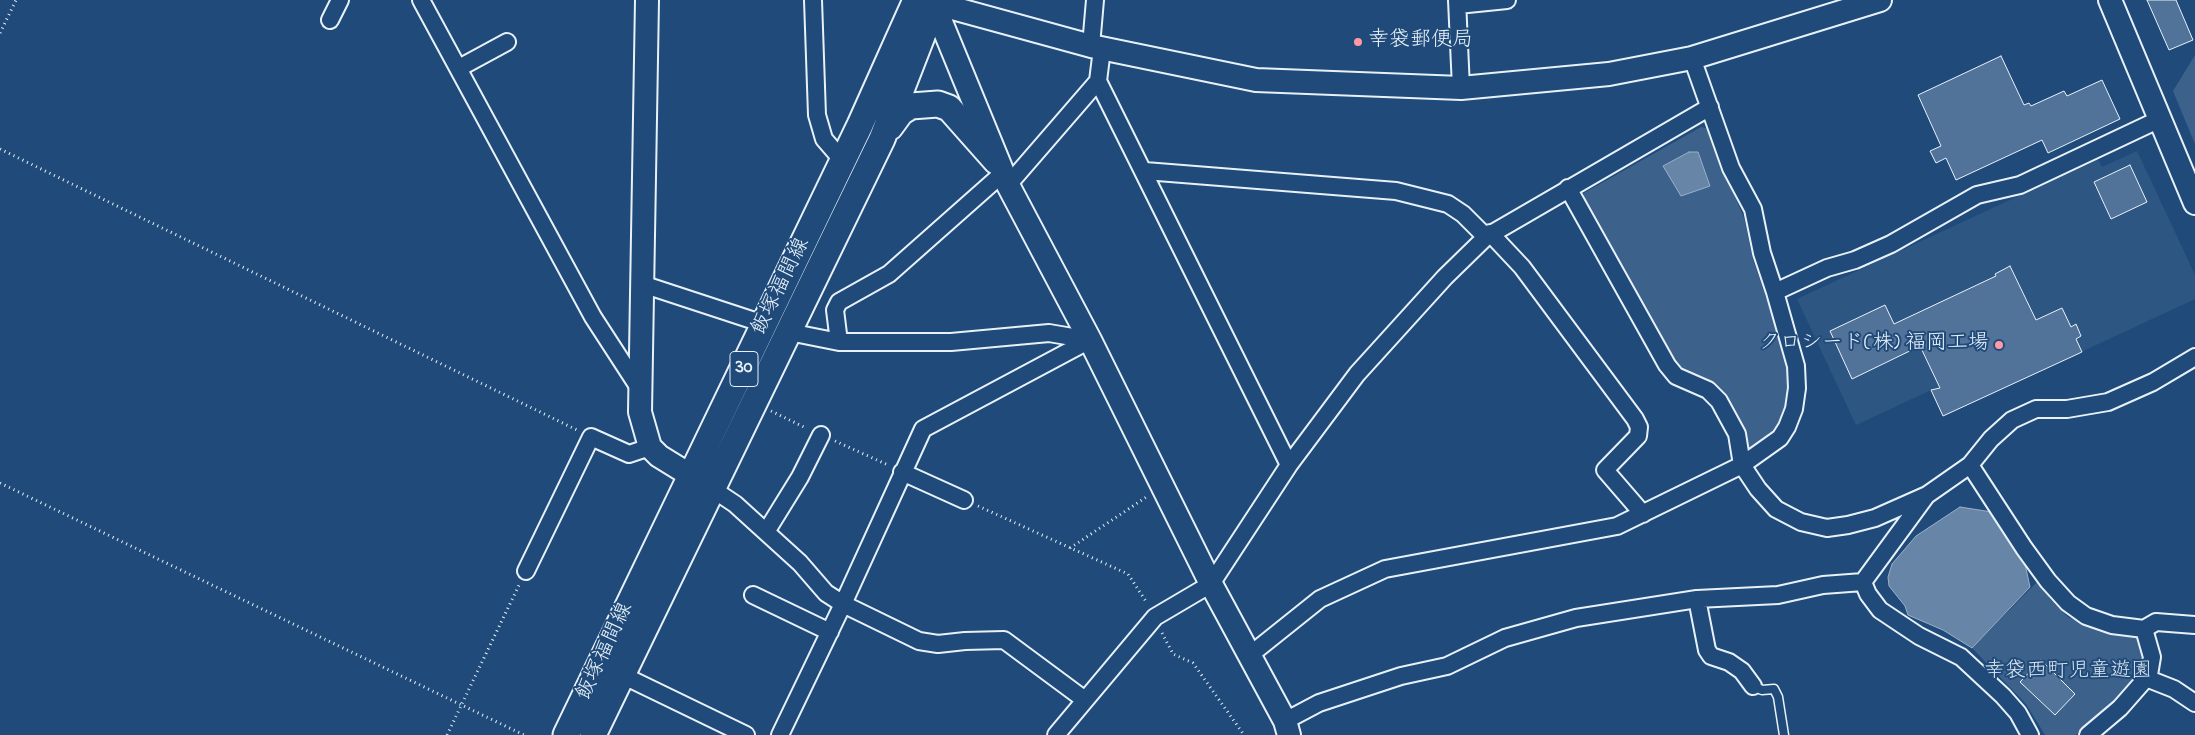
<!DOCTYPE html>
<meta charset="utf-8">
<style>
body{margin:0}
canvas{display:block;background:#1f4a7a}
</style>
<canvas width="2195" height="735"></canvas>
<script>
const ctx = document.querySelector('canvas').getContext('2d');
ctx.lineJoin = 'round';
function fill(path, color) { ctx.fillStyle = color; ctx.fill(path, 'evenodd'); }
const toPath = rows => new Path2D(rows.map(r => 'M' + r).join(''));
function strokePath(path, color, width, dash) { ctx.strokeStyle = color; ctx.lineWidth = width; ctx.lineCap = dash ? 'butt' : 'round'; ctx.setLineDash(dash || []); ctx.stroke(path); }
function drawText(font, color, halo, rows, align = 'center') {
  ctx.font = font + ' "Indie Flower","Klee One",sans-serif'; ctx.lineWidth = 4; ctx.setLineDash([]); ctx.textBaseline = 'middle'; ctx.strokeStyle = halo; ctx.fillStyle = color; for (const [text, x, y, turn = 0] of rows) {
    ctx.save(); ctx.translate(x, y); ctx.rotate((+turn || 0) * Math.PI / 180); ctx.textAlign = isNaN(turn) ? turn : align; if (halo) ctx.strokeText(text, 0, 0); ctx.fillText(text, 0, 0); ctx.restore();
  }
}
const built = toPath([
 [2137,151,2195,275,2195,299,1943,416,1931,390,1856,425,1797,299,2098,159,2102,167]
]);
const green = toPath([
 [2195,55,2195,144,2173,91],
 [1701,127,1706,128,1709,134,1744,218,1753,260,1788,361,1789,399,1782,421,1775,432,1746,456,1741,429,1680,374,1582,203,1584,193],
 [2039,580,2050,599,2068,617,2106,631,2132,634,2138,638,2144,651,2142,669,2130,688,2076,735,2045,735,2026,704,1972,648]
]);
const water = toPath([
 [1689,152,1698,152,1710,186,1681,196,1663,166,1689,152],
 [1960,507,1992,512,2025,564,2030,587,1972,648,1943,630,1908,615,1905,606,1889,586,1888,577,1892,564,1916,536,1960,507]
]);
const building = toPath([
 [2147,0,2176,0,2193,40,2169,50,2147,0],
 [2001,56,2024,105,2029,103,2031,106,2064,91,2067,96,2102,80,2120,119,2048,153,2042,140,1956,180,1946,158,1936,163,1930,151,1941,146,1918,95,2001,56],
 [2130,165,2147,202,2111,219,2094,182,2130,165],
 [2010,266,2036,320,2062,308,2071,327,2076,324,2081,336,2076,339,2082,352,1943,416,1931,390,1940,388,1920,346,1852,379,1830,331,1885,305,1894,324,1996,276,1995,274,2010,266],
 [2041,660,2075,694,2055,715,2020,682,2041,660]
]);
const path = toPath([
 [0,33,16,0],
 [0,149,577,430],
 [771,411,806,428],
 [835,441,888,465],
 [0,483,524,735],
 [978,506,1128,574,1147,603],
 [1070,548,1148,496],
 [1162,633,1173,654,1193,663,1244,735],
 [447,735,519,585]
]);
const lane = toPath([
 [1753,686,1762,690,1774,689,1778,697,1784,735]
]);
const street = toPath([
 [421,0,593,317,641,391],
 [813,0,817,115,824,139,843,161],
 [1457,0,1461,88],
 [1458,5,1507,0],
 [330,20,340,0],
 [1091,46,1095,0],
 [1102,49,1098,81,1289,465],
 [459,68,507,42],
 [1145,171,1396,191,1448,204,1463,214,1486,237],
 [1008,185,1098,81],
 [1568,188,1667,365,1676,376,1708,390,1719,401,1737,434,1742,465,1758,489,1776,509,1801,522,1827,528,1848,525,1875,518,1927,495,1970,465,1991,439,2012,420,2036,409,2067,409,2108,402,2153,382,2195,357],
 [1490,233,1522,267,1635,419,1639,427,1638,436,1605,470,1643,514],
 [642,284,764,324],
 [1775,292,1827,268,1855,260,1891,244,1977,195,2020,185,2160,119],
 [789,332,839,342,951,342,1049,333,1090,340],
 [839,342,835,310,839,302,889,274,1002,174],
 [1970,465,2024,548,2048,581,2068,603,2086,616,2112,625,2144,629,2156,622,2195,625],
 [902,472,964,500],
 [711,488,735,504,800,563,826,593,843,604,919,641,938,644,965,641,1004,640,1085,700],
 [766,532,800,477,821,435],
 [526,571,591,437,629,454,650,447],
 [1863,582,1868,594,1880,610,1919,636,1961,657,2003,696,2018,713,2030,735],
 [753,595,830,632],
 [1697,599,1707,650,1711,656,1729,662,1742,671,1753,686],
 [1250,655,1320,599,1385,569,1617,526,1742,465,1780,438,1787,427,1794,409,1797,388,1796,366,1775,292,1762,253,1753,209,1731,168,1692,58],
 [622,675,746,735],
 [2146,678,2174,689,2195,703],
 [1285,721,1319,703,1401,676,1447,666,1505,638,1576,618,1697,599,1778,595,1823,585,1863,582,1926,496],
 [780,735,843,604,923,429,1090,340],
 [1056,735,1155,617,1211,584,1289,465,1357,374,1445,277,1486,237,1710,107],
 [2088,735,2120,708,2149,675,2152,657,2144,629]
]);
const secondary = toPath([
 [647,0,640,412,650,447,659,456,706,485],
 [923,0,1091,46,1256,80,1461,88,1609,74,1692,58,1880,0],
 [2110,0,2195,203],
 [934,5,1008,185,1090,340,1211,584,1285,721,1289,735]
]);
const primary = toPath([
 [890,127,901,112,911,106,938,104,949,108,996,161],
 [566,735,860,125,916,0],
 [593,735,882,139,936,0]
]);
const markers = [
 [1358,42,5,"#ff9aa2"],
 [1999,345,5,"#ff9aa2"]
];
const shields = [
 [744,369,28]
];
const shieldNames = [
 ["30",744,369]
];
const poiNames = [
 ["幸袋郵便局",1368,42],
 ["クロシード(株) 福岡工場",1989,345,"right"]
];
const streetNames = [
 ["飯塚福間線",782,287,-64],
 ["飯塚福間線",606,652,-65]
];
const parkNames = [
 ["幸袋西町児童遊園",2068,673]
];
fill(built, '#2e5683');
fill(green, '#3c628c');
fill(water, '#6685a7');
strokePath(water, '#9ab0c7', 1);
fill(building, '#517399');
strokePath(building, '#e8f1f8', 1);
strokePath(lane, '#e8f1f8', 11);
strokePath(street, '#e8f1f8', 20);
strokePath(secondary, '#e8f1f8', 26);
strokePath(primary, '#e8f1f8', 29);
strokePath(path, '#e8f1f8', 3, [1, 4]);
strokePath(lane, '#1f4a7a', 8);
strokePath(street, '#1f4a7a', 16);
strokePath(secondary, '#1f4a7a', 22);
strokePath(primary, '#1f4a7a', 25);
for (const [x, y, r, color] of markers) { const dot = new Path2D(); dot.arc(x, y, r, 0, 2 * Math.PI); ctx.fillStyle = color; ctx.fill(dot); strokePath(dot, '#1f4a7a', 2); }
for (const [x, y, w] of shields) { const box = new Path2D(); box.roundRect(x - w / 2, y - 17.5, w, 35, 4); ctx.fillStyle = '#1f4a7a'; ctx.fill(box); strokePath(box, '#e8f1f8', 1); }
drawText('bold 20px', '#e8f1f8', null, shieldNames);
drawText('21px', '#e8f1f8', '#1f4a7a', poiNames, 'left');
drawText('21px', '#e8f1f8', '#1f4a7a', streetNames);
drawText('21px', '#d7e3ed', '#1f4a7a', parkNames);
</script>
